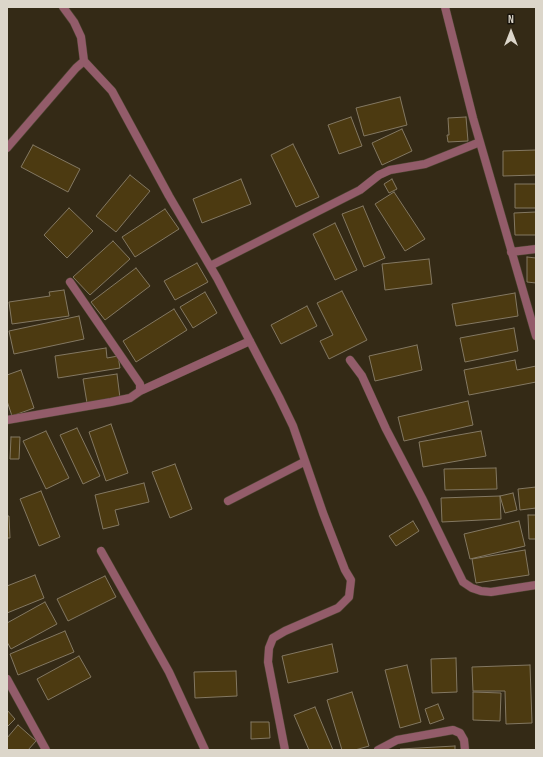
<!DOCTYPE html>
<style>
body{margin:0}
#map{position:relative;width:543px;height:757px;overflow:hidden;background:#342a16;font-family:"Sofia Sans Condensed",sans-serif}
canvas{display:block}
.frame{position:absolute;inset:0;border:8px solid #dcd6ca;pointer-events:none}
.north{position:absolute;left:491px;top:12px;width:40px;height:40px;-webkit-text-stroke:3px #18130b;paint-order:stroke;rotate:0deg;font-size:11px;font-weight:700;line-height:16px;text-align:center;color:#dcd6ca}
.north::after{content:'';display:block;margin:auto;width:14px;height:18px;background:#dcd6ca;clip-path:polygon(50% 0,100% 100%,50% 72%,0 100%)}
</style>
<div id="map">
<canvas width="543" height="757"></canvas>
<div class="frame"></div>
<div class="north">N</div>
</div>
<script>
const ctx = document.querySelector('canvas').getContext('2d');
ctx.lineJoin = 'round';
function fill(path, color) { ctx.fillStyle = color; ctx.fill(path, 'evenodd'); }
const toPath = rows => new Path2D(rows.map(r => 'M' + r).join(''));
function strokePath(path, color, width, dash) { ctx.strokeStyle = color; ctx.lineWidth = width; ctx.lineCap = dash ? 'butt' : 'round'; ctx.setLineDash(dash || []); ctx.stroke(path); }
const building = toPath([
 [400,97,407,125,364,136,356,108,400,97],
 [351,117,362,146,339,154,328,125,351,117],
 [466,117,468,141,448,142,447,135,449,135,448,118,466,117],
 [402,129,412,151,382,165,372,143,402,129],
 [293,144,319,197,296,207,271,155,293,144],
 [33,145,80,169,68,192,21,167,33,145],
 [536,150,536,175,503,176,503,151,536,150],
 [130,175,150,191,116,232,96,216,130,175],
 [241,179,251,204,202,223,193,199,241,179],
 [392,179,397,189,389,193,384,184,392,179],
 [515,184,536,184,536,208,515,208,515,184],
 [394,192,425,239,405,251,375,204,394,192],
 [363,206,385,258,364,267,342,214,363,206],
 [69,208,93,231,67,258,44,235,69,208],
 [165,209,179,229,135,257,122,237,165,209],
 [536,212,536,235,515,235,514,213,536,212],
 [335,223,357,270,335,280,313,234,335,223],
 [113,241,130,259,90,295,73,277,113,241],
 [527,257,536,258,536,283,527,282,527,257],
 [429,259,432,284,385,290,382,264,429,259],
 [197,263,208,282,175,300,164,281,197,263],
 [136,268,150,286,105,320,91,302,136,268],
 [64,290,69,316,12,324,9,302,50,296,49,292,64,290],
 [342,291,367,340,329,359,320,341,333,335,317,303,342,291],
 [205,292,217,313,193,328,180,307,205,292],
 [515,293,518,316,456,326,452,304,515,293],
 [307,306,317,326,281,344,271,325,307,306],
 [174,309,187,330,136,362,123,341,174,309],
 [79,316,84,339,14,354,9,331,79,316],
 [514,328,518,351,465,362,460,338,514,328],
 [417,345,422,370,375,381,369,356,417,345],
 [106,348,107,358,118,356,120,368,58,378,55,356,106,348],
 [515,360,517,370,536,366,536,382,469,395,464,370,515,360],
 [21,370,34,408,12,416,7,401,7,375,21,370],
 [117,374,120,398,87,403,83,379,117,374],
 [468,401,473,425,404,441,398,417,468,401],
 [111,424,128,473,106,481,89,432,111,424],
 [77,428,100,476,83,484,60,435,77,428],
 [46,431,69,478,46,489,23,441,46,431],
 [481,431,486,456,423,467,419,442,481,431],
 [11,437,20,437,19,459,10,459,11,437],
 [175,464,192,509,170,518,152,472,175,464],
 [496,468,497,489,445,490,444,469,496,468],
 [144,483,149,502,115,510,119,525,103,529,95,495,144,483],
 [536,487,536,508,520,510,518,489,536,487],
 [41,491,60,537,39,546,20,499,41,491],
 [513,493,517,510,505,513,500,496,513,493],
 [500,496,501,519,442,522,441,498,500,496],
 [528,515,536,515,536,539,529,539,528,515],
 [7,516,9,516,10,538,7,538,7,516],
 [413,521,419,531,396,546,389,536,413,521],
 [519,521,525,546,470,559,464,534,519,521],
 [525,550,529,575,476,583,472,559,525,550],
 [35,575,44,598,7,613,7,586,35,575],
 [105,576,116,597,68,621,57,599,105,576],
 [45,602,57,624,11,649,7,642,7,623,45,602],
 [65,631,74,652,18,675,10,654,65,631],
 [332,644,338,672,288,683,282,656,332,644],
 [79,656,91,677,48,700,37,679,79,656],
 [456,658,457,692,432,693,431,659,456,658],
 [407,665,421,722,400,728,385,670,407,665],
 [530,665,532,723,506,724,505,691,473,691,472,667,530,665],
 [236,671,237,696,195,698,194,672,236,671],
 [352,692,369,746,355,750,342,750,327,700,352,692],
 [473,692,501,693,500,721,473,720,473,692],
 [438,704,444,719,430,724,425,709,438,704],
 [315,707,333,750,309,750,294,715,315,707],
 [7,710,15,719,7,727,7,710],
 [251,722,269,722,270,738,251,739,251,722],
 [18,725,36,741,28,750,7,750,7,738,18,725],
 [455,746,455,750,400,750,400,749,455,746]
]);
const lane = toPath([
 [228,501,304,462]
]);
const street = toPath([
 [63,7,74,22,81,37,84,61,112,91,169,196,217,278,279,397,293,426,323,513,345,570,351,580,349,597,338,608,285,631,273,638,269,648,268,662,285,750],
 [445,7,473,118,536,336],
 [7,148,76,68,84,61],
 [511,252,536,249],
 [210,266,360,190,379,175,390,170,425,164,480,142],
 [350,360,362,376,386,429,422,498,463,582,472,588,481,591,491,592,536,585],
 [140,391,250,341],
 [7,420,111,402,130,398,140,391,140,384,70,282],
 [101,551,169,672,205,750],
 [7,679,46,750],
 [378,750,397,740,453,730,460,733,464,740,465,750]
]);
fill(building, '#4c3a11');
strokePath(building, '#837862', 1);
strokePath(lane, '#4f4633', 9);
strokePath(street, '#4f4633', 9);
strokePath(lane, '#935c6a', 8);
strokePath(street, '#935c6a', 8);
</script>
